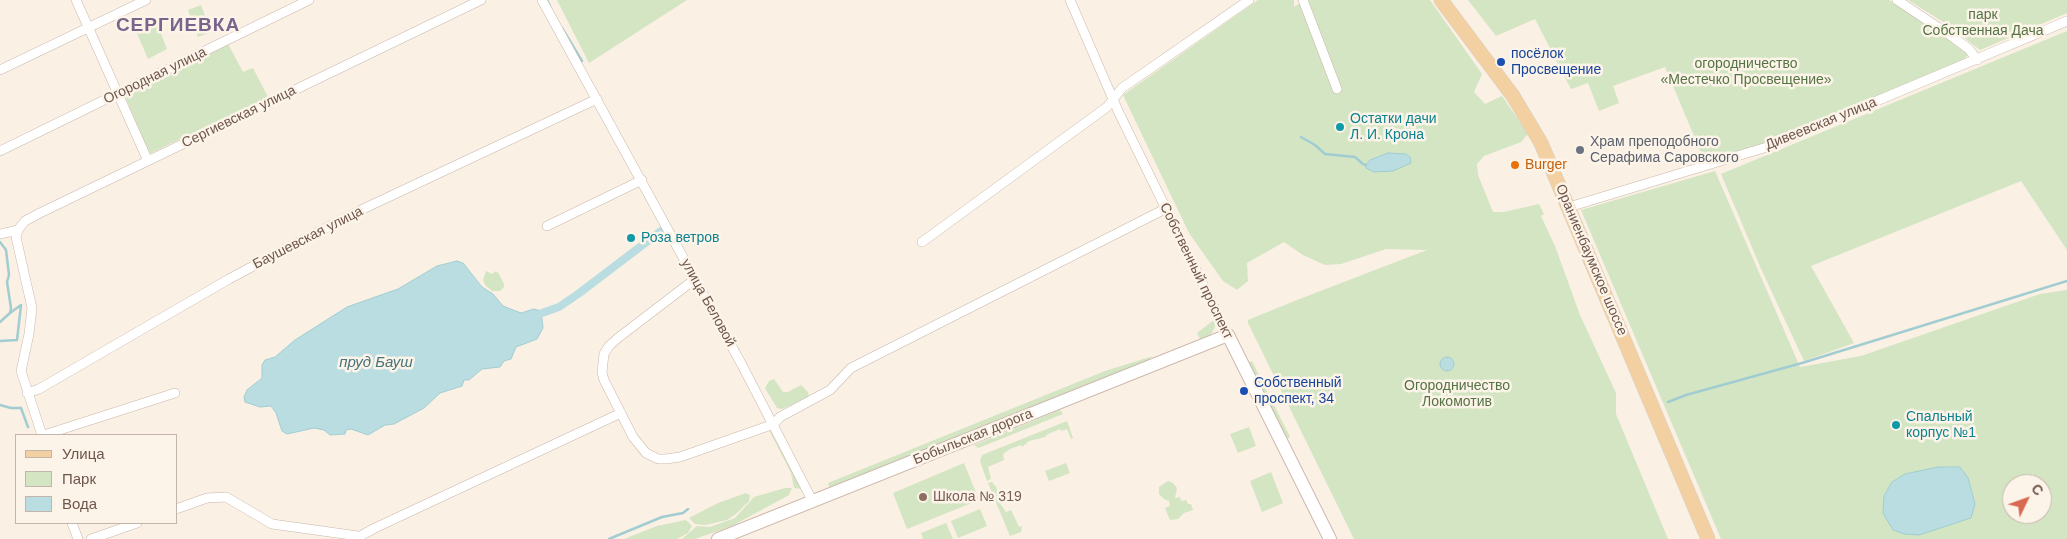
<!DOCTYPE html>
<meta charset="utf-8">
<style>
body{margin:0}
#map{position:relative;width:2067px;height:539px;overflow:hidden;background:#faf0e3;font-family:Helvetica,sans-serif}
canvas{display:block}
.legend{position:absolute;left:15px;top:434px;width:162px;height:90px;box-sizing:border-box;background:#fdf4e9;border:1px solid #c4b5aa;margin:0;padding:6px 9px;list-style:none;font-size:15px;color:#6f564c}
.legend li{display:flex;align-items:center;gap:10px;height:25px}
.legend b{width:25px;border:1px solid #c4b5aa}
.north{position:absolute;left:2002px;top:474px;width:50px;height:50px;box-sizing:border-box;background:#fdf4e9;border:1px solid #c4b5aa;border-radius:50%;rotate:48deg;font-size:14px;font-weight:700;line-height:20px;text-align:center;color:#6f564c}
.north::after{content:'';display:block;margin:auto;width:18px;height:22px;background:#d86a54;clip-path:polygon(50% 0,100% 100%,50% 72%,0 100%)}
</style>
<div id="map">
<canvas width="2067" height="539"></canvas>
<ul class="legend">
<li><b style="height:6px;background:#f2d0a2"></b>Улица</li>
<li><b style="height:14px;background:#d3e5c3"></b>Парк</li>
<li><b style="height:14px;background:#badde1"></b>Вода</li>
</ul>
<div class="north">С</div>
</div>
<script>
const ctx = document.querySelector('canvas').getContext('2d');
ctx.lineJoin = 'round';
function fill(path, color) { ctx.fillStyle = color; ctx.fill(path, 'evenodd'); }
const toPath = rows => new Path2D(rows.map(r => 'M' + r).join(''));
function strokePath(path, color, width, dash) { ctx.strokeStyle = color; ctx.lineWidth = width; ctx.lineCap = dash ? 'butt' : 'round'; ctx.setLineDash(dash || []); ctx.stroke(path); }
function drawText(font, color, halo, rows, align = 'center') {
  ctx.font = font + ' Helvetica,sans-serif'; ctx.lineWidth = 5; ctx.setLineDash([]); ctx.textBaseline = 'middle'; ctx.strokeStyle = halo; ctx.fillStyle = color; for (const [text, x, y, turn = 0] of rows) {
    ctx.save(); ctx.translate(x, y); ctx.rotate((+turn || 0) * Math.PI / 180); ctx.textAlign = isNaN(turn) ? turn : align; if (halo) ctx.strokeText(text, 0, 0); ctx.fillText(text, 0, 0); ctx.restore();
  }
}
const green = toPath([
 [557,0,687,0,589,63],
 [1258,0,1294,0,1294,7,1305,0,1430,0,1482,74,1474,92,1485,104,1502,96,1528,134,1521,142,1484,156,1477,164,1478,175,1493,212,1504,212,1539,204,1544,214,1541,216,1555,246,1580,315,1616,393,1616,414,1668,539,1354,539,1248,323,1248,320,1297,300,1427,250,1386,249,1341,264,1325,265,1303,255,1284,242,1247,263,1248,281,1237,290,1223,281,1189,233,1123,95],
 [1468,0,1889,0,1960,44,1967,53,1967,56,1964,60,1760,145,1705,162,1665,67,1613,86,1619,103,1599,111,1588,83,1571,89,1535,19,1496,36],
 [1908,0,2067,0,2067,13,1980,50,1948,25],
 [201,5,211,32,198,37,188,10],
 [154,16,167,49,148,59,134,26],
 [2067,31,2067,250,2021,181,1811,266,1854,343,1804,361,1762,271,1721,174],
 [228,44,243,72,253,68,268,97,149,154,125,96,127,92],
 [1715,171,1800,367,1861,356,2040,294,2067,290,2067,539,1721,539,1581,210],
 [2012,484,2042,484,2042,514,2012,514],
 [486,271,492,274,496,271,499,274,504,284,504,287,500,291,492,291,485,285,483,280],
 [1214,320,1215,327,1211,334,1201,341,1197,333],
 [1153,356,1139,366,830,489,828,483,1105,371],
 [1252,361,1290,437,1287,439,1249,363],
 [774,379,783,392,788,392,801,385,808,392,809,397,782,409,777,408,765,388,769,381],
 [1060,410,1063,414,981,447,978,448,974,445],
 [1067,421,1073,438,1071,439,1067,429,1061,431,1060,429,1048,434,1045,437,1029,441,1022,447,1021,445,1010,449,1003,454,1004,460,988,467,991,479,987,481,980,461,982,455],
 [1249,427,1256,446,1238,453,1230,434],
 [769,430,772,431,802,489,794,488,791,473],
 [964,463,979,500,907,529,893,493],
 [1066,463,1070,473,1049,481,1045,471],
 [1271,472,1283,503,1262,512,1250,481],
 [1168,481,1173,483,1177,488,1175,498,1180,497,1181,501,1186,500,1188,504,1191,504,1193,510,1184,513,1178,519,1170,520,1165,508,1170,506,1169,501,1164,499,1159,494,1159,487],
 [992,482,996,487,1001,505,1006,512,1011,510,1019,527,1022,526,1021,532,1010,536,988,483],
 [785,488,792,488,789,495,732,526,695,539,682,539,697,526,710,527,735,518,754,497],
 [746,493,750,495,749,501,737,513,727,520,705,525,695,524,689,518,718,503],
 [980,509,987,526,958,538,951,521],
 [686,520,692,526,688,533,677,539,624,539,657,526],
 [946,523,953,539,923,539,921,533]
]);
const water = toPath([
 [1388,153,1406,154,1410,157,1411,163,1393,171,1374,172,1366,168,1366,165,1370,160,1388,153],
 [457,261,463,263,482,287,493,294,503,306,521,313,534,309,541,311,543,328,537,339,516,347,511,359,504,361,500,367,482,369,469,380,464,380,462,386,440,393,424,408,394,424,385,425,368,435,351,429,346,430,345,434,330,435,324,430,314,428,287,434,282,431,276,413,271,406,260,407,245,402,244,397,247,390,262,378,262,365,265,360,275,357,295,340,347,307,398,289,437,266,457,261],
 '1440 364a7 7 0 1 1 14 0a7 7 0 1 1-14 0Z',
 [1938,467,1960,467,1968,478,1975,504,1971,518,1919,535,1904,534,1893,530,1883,513,1884,496,1892,482,1905,474,1938,467]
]);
const stream = toPath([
 [547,0,550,6],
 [562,28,582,61],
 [1301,137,1315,145,1325,154,1355,157,1363,164,1366,165],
 [0,242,6,250,9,275,7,282,11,308,10,313,0,322],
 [0,341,17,340,21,305,10,313],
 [1668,402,1686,395,1802,363,2067,281],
 [0,405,11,408,21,408,28,427],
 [609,539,662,517,683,513,688,509]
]);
const canal = toPath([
 [542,313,559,307,578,294,661,231]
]);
const street = toPath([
 [76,0,148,161],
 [542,0,742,365,813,502],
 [1070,0,1119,113,1228,335],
 [1303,0,1337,89],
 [1897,0,1954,38,1969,49,1977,60],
 [0,70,146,0],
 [0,151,309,0],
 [1569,207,1767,147,2067,21],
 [547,226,642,180],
 [18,230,16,237,32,308,29,334,21,371,42,435],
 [0,234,18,230,25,221,40,213,481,0],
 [922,242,1107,107,1122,88,1249,0],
 [695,279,618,338,609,346,604,354,602,372,604,380,633,437,646,453,658,459,666,459,680,457,774,424,780,417,830,390,851,368,1165,209],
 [27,393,39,389,229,279,287,248,363,209,597,99],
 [44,435,175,393],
 [176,509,207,498,226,497,272,524,358,536],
 [72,523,78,539],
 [91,539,137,523],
 [355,539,375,528,621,413]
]);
const secondary = toPath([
 [718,539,1228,335,1330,539]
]);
const primary = toPath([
 [1441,0,1513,96,1541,143,1708,539]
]);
const markers = [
 [1501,62,5,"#1a4fb4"],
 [1340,127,5,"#0f9aa8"],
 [1580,150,5,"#6b7280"],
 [1515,165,5,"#e8710a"],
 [631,238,5,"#0f9aa8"],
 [1244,391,5,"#1a4fb4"],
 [1896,425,5,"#0f9aa8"],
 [923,497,5,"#8d6e63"]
];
const parkNames = [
 ["парк",1983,15],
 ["Собственная Дача",1983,31],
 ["огородничество",1746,64],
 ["«Местечко Просвещение»",1746,80],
 ["Огородничество",1457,386],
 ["Локомотив",1457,402]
];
const transitNames = [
 ["посёлок",1511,54],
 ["Просвещение",1511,70],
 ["Собственный",1254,383],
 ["проспект, 34",1254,399]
];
const streetNames = [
 ["Огородная улица",155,76,-26],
 ["Сергиевская улица",239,117,-26],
 ["Дивеевская улица",1821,124,-22],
 ["Баушевская улица",308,238,-27],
 ["Ораниенбаумское шоссе",1591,260,67],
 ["Собственный проспект",1196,271,64],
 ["улица Беловой",708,303,61],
 ["Бобыльская дорога",973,437,-22]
];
const cultureNames = [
 ["Остатки дачи",1350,119],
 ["Л. И. Крона",1350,135],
 ["Роза ветров",641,238],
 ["Спальный",1906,417],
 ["корпус №1",1906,433]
];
const worshipNames = [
 ["Храм преподобного",1590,142],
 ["Серафима Саровского",1590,158]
];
const foodNames = [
 ["Burger",1525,165]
];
const educationNames = [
 ["Школа № 319",933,497]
];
const waterNames = [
 ["пруд Бауш",376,363]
];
const districtNames = [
 ["СЕРГИЕВКА",178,26]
];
fill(green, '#d3e5c3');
fill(water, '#badde1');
strokePath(water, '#a1cdd2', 1);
strokePath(stream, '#a1cdd2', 2.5);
strokePath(canal, '#badde1', 8);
strokePath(street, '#c9b7ab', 10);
strokePath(secondary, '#ceb9ac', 14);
strokePath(primary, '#d7d0cd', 15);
strokePath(street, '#fff', 9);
strokePath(secondary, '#fff', 12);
strokePath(primary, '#f2d0a2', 14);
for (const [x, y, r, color] of markers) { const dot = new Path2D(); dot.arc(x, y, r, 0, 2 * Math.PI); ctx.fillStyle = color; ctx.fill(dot); strokePath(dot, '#fdf4e9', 2); }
drawText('14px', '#557445', '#fdf4e9', parkNames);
drawText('14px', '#164399', '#fdf4e9', transitNames, 'left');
drawText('14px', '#6f564c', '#fdf4e9', streetNames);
drawText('14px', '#0d838f', '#fdf4e9', cultureNames, 'left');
drawText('14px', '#5b616d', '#fdf4e9', worshipNames, 'left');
drawText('14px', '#c56008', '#fdf4e9', foodNames, 'left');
drawText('14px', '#785e54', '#fdf4e9', educationNames, 'left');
drawText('italic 15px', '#45747a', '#fdf4e9', waterNames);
ctx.letterSpacing = '1px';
drawText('bold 19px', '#7b648c', '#fdf4e9', districtNames);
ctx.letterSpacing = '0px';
</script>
